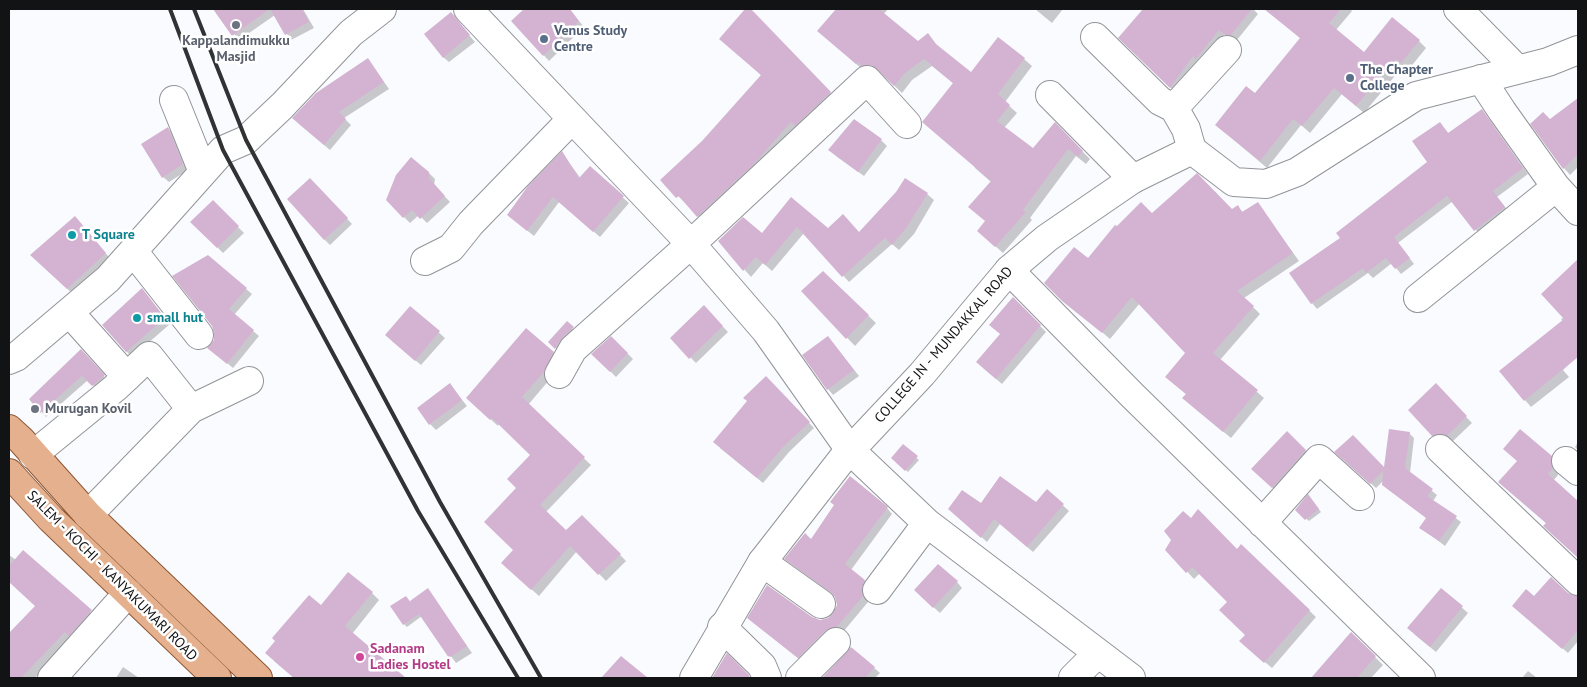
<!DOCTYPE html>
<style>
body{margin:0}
#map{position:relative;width:1587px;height:687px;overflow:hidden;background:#fafbff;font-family:"PT Sans",sans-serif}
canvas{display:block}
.frame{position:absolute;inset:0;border:10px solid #121314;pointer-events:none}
</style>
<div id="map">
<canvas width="1587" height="687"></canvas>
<div class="frame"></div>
</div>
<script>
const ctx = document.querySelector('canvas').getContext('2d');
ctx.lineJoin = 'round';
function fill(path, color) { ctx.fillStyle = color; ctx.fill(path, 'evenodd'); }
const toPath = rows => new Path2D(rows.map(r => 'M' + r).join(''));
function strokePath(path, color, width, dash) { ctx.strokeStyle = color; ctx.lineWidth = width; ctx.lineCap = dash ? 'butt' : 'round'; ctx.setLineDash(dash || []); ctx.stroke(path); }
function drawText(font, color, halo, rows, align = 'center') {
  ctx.font = font + ' "PT Sans",sans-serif'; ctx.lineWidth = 5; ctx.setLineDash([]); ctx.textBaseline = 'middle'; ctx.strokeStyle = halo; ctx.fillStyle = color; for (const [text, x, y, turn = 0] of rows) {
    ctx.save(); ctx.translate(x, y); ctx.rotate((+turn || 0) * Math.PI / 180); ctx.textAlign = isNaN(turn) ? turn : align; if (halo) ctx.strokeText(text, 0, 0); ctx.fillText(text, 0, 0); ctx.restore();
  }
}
const shadow = toPath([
 [214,9,303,9,314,28,291,40,275,15,239,40],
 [525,9,569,9,584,27,549,61,513,21],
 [747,9,837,100,705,223,662,180,703,142,762,76,721,39],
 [837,9,888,9,884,14,918,43,928,35,940,49,971,74,1024,59,1032,66,1005,102,1017,113,1004,128,1033,149,1055,124,1090,159,1086,164,1076,156,1030,218,1032,220,1003,253,986,238,991,182,975,168,954,84,932,66,912,80,902,93,880,72,864,71,819,31],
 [1035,9,1063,9,1052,23],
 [1144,9,1168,9,1180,19,1188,9,1253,9,1258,14,1237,40,1232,40,1225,34,1176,93,1120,38],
 [1292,9,1350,9,1352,11,1336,30,1364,54,1419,41,1426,48,1409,69,1404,65,1364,113,1342,94,1310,133,1301,125,1267,168,1216,125,1255,95,1301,39,1281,21],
 [456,20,475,42,449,62,443,57],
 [368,59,389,89,344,118,351,125,330,150,299,124],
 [1578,100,1578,167,1570,175,1564,168,1550,121],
 [1482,110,1528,174,1497,197,1510,213,1480,235,1453,201,1398,243,1414,264,1401,274,1392,263,1373,278,1368,273,1317,309,1312,303,1341,239,1429,162,1440,123,1449,134],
 [168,128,173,134,188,170,169,182,163,177],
 [881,140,887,146,864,176,836,156],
 [562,153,581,179,590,168,629,203,600,237,559,202,534,236,508,215],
 [429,173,435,179,434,185,450,202,427,223,419,215,410,223,387,200],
 [316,185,352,224,330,245,324,239],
 [927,194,934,200,914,234,899,250,892,244,849,282,804,233,772,271,763,263,751,277,719,241,762,234,791,199,828,229,860,234],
 [213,202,244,233,223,253,192,222],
 [1258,204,1299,261,1244,298,1260,314,1220,360,1264,398,1231,438,1191,405,1187,395,1166,377,1186,353,1140,303,1110,339,1053,290,1088,260,1117,227,1152,215,1232,210,1237,207,1244,213],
 [83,226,113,262,76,297,40,263],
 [208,257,252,294,234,315,259,336,233,368,215,353],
 [1578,261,1578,356,1563,370,1569,377,1531,407,1501,372,1563,321,1561,319,1564,317,1543,294],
 [823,273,876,323,855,346,802,291],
 [142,290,170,324,132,357,126,351],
 [1013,298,1046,332,1002,384,983,368,1001,334],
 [410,307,445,338,421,365,392,341],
 [704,307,728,332,696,363,671,338],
 [567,323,575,331,558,350,550,342],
 [611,337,633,359,616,377,593,354],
 [828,337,859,376,833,395,828,389],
 [553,353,560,360,550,379,528,405,591,465,546,512,566,531,582,516,626,561,606,581,577,551,539,596,510,570,515,550,518,488,532,455,499,424,498,426,474,404],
 [86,355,108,381,98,390,88,380,46,417,30,399],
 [766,378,814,428,789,452,763,483,720,448],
 [1435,385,1472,423,1453,441,1450,439,1439,441,1409,410],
 [455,391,467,406,436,430,430,424],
 [1287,433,1311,456,1278,493,1253,469],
 [1409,433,1414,438,1410,473,1437,495,1433,501,1461,522,1445,546,1420,527,1427,518,1389,490,1383,485,1383,481,1376,488,1341,457,1385,470],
 [1578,442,1578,450,1575,447],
 [903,446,919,460,908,472,893,458],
 [1551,457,1557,463,1558,475,1553,481,1578,503,1578,557,1551,532,1547,524,1506,488],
 [1047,491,1069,511,1033,552,1000,524,987,542,956,514,981,504,1036,503],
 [1311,499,1321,512,1309,521,1296,510],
 [887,508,892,514,851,570,870,586,867,594,868,602,843,632,804,663,754,623,812,618,820,621,828,619,834,614,838,605,836,597,811,541],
 [1241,546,1316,617,1272,668,1248,648,1246,635,1229,602,1200,573,1194,579,1167,550,1237,550],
 [9,555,98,618,73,638,35,678,9,678,9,635,37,606,9,581],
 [957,582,962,588,940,613,921,596],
 [1441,589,1468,613,1436,652,1414,634],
 [428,590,472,653,456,663,422,616,407,627,404,624,406,597,410,602],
 [372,593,379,600,352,634,404,678,294,678,274,661,321,607],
 [1567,594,1578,597,1578,641,1568,653,1519,611,1535,598],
 [1352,634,1383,665,1371,678,1313,678],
 [851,648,880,673,875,678,823,678],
 [123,667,139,678,116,678],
 [1528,671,1537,678,1522,678]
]);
const building = toPath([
 [213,9,270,9,232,36],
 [270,9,302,9,309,22,285,35],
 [524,9,570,9,579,21,543,56,511,21],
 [745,9,751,9,831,92,795,126,791,122,754,164,697,217,679,196,676,198,660,180,702,141,761,75,719,39],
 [836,9,879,9,918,41,928,33,936,44,971,72,998,37,1025,58,998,94,1010,105,997,121,1033,148,1055,122,1083,151,1078,157,1068,149,1023,210,1026,212,995,247,977,231,985,221,968,207,991,181,922,122,953,83,924,59,905,73,894,86,872,65,862,66,858,62,856,64,817,31],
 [1143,9,1252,9,1231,35,1225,35,1219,30,1196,59,1193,56,1170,88,1118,38],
 [1264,9,1341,9,1329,23,1364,52,1392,17,1420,40,1401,63,1396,59,1356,106,1334,88,1302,126,1293,119,1260,161,1215,125,1246,86,1255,93,1300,38],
 [451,12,470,35,443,58,424,34],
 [368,58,384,82,339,112,346,119,324,145,292,118,316,93],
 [1578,98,1578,154,1563,169,1530,124,1543,112,1550,119],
 [1482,109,1523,168,1493,191,1505,207,1474,231,1447,196,1394,237,1410,258,1395,269,1386,258,1366,273,1363,268,1311,304,1289,273,1340,238,1336,233,1427,162,1412,141,1440,122,1448,133],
 [854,119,882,139,858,172,828,150],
 [168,127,183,164,162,178,141,144],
 [562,151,579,178,590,166,624,196,593,232,553,197,527,231,507,215,528,186],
 [411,157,429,172,429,178,445,196,420,219,412,210,403,218,386,200,396,175],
 [1197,173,1232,209,1238,205,1242,212,1258,202,1293,253,1237,291,1254,306,1213,353,1258,390,1223,432,1182,398,1186,394,1165,377,1185,353,1132,297,1102,333,1062,301,1044,283,1074,247,1088,258,1115,225,1117,226,1141,202,1152,213],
 [310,178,348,218,324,240,287,199],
 [905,178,928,193,907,227,892,245,885,238,842,277,797,227,765,265,756,257,743,271,718,241,743,217,762,233,791,197,828,228,843,214,859,232,896,192],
 [213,200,239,226,217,248,190,222],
 [75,216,106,253,67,289,30,255],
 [208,255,247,288,229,309,254,330,227,364,207,348,214,340,214,332,212,326,172,276],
 [1578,259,1578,357,1524,401,1499,371,1564,319,1541,294],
 [823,271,869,315,846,339,801,291],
 [142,288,165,318,126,352,102,325],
 [1013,297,1041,325,996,379,976,362,1000,334,989,325],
 [704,305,723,326,689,359,670,338],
 [410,306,440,331,415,361,385,335],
 [567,321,574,327,562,338,555,349,548,342],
 [526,328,554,352,544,372,522,397,585,457,540,505,566,530,582,515,621,554,598,575,570,546,531,590,501,563,513,550,484,522,516,488,507,479,530,455,492,418,490,420,466,398],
 [611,336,628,353,610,372,591,354],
 [828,336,854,370,827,390,802,355],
 [81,349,105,375,92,386,82,376,40,413,29,399],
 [766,376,810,422,783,447,757,478,713,442,747,401,743,398],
 [450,383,462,400,429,425,417,408],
 [1436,383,1467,416,1447,436,1443,434,1432,436,1408,410],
 [1389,429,1410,432,1405,468,1433,489,1427,496,1457,516,1439,541,1419,528,1426,518,1382,485,1383,471,1370,484,1334,452,1353,435,1384,467],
 [1520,429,1552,456,1553,468,1548,474,1578,501,1578,558,1543,526,1546,523,1498,482,1517,461,1503,449],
 [1287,431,1306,450,1272,488,1251,469],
 [903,444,918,456,905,471,891,458],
 [850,476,888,507,845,564,865,580,862,588,863,596,837,627,825,631,798,658,747,618,767,585,812,617,820,620,828,618,833,613,837,605,835,597,830,592,784,559,805,533,811,539,834,505,830,502],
 [1000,476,1036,502,1047,489,1064,504,1027,547,994,519,981,538,948,509,962,490,981,503],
 [1308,494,1319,509,1305,520,1295,510],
 [1198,509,1237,549,1241,544,1310,610,1264,663,1239,641,1245,635,1219,610,1227,602,1192,567,1186,573,1165,550,1171,540,1164,531,1183,511,1191,518],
 [23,550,92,610,69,636,65,632,21,678,9,678,9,633,35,606,9,582,9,566],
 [938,564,958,581,933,608,914,590],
 [348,572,373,592,345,626,406,678,294,678,265,653,275,641,272,638,309,595,321,605],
 [1551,577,1568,593,1578,596,1578,630,1562,649,1512,606,1526,589,1534,596],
 [428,588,467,646,449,658,410,601],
 [1441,588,1463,606,1430,647,1407,628],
 [406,596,419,614,403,625,390,606],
 [1351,632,1376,656,1357,678,1311,678],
 [851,647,875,667,865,678,823,677],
 [727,653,749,675,750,678,712,678],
 [621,656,648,678,601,678]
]);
const street = toPath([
 [468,9,691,244,766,331,850,450,927,523,1131,678],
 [1458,9,1517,69],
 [1095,37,1160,101,1174,108,1186,129,1192,150],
 [1481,79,1502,111,1556,187,1578,211],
 [1050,95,1133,179],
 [174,100,203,172],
 [1174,108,1227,50],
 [133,251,199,335],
 [425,261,451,248,471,223,571,120],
 [1009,270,1132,395,1421,678],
 [1418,298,1556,187],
 [69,312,127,377],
 [9,360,16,357,108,279,223,150,246,140,282,106,351,33,382,9],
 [559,374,573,349,691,244,867,80,907,124],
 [191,409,249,381],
 [1440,449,1578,581],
 [33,455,115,388,149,356,191,409,88,515],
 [1566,461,1578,471],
 [1262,523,1319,459,1360,496],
 [762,562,821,604],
 [877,590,927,523],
 [722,627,762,666,767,678],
 [52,678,128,593],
 [800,678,836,642],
 [1073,678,1098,653]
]);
const secondary = toPath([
 [694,678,762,562,843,458,922,374,1009,270,1047,238,1133,179,1192,150,1234,182,1266,184,1297,172,1416,96,1548,62,1578,50]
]);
const primary = toPath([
 [9,429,21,440,88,515,258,678],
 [9,473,51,519,217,678]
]);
const rail = toPath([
 [170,9,223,150,418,511,518,678],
 [194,9,246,140,440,502,541,678]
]);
const markers = [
 [236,25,5,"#6b7280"],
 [544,39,5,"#5c6f8a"],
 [1350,78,5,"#5c6f8a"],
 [72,235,5,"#0f9aa8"],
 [137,318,5,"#0f9aa8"],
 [35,409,5,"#6b7280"],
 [360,657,5,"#d1479c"]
];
const serviceNames = [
 ["Venus Study",554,31],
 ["Centre",554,47],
 ["The Chapter",1360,70],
 ["College",1360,86]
];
const worshipNames = [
 ["Kappalandimukku",236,41],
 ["Masjid",236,57],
 ["Murugan Kovil",45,409,"left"]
];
const cultureNames = [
 ["T Square",82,235],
 ["small hut",147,318]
];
const streetNames = [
 ["COLLEGE JN - MUNDAKKAL ROAD",944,345,-49],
 ["SALEM - KOCHI - KANYAKUMARI ROAD",112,576,45]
];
const hotelNames = [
 ["Sadanam",370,649],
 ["Ladies Hostel",370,665]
];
fill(shadow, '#0003');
fill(building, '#d3b3d1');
strokePath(street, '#929498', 30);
strokePath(secondary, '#929498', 30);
strokePath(primary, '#8f5733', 30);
strokePath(street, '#fff', 28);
strokePath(secondary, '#fff', 28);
strokePath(primary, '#e4b08e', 28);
strokePath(rail, '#313234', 4);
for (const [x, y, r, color] of markers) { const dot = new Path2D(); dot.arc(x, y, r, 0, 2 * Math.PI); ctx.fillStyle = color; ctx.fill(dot); strokePath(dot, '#fff', 2); }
drawText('bold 14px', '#4e5e75', '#fff', serviceNames, 'left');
drawText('bold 14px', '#5b616d', '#fff', worshipNames);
drawText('bold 14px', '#0d838f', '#fff', cultureNames, 'left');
drawText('14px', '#121314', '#fff', streetNames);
drawText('bold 14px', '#b23c85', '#fff', hotelNames, 'left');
</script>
